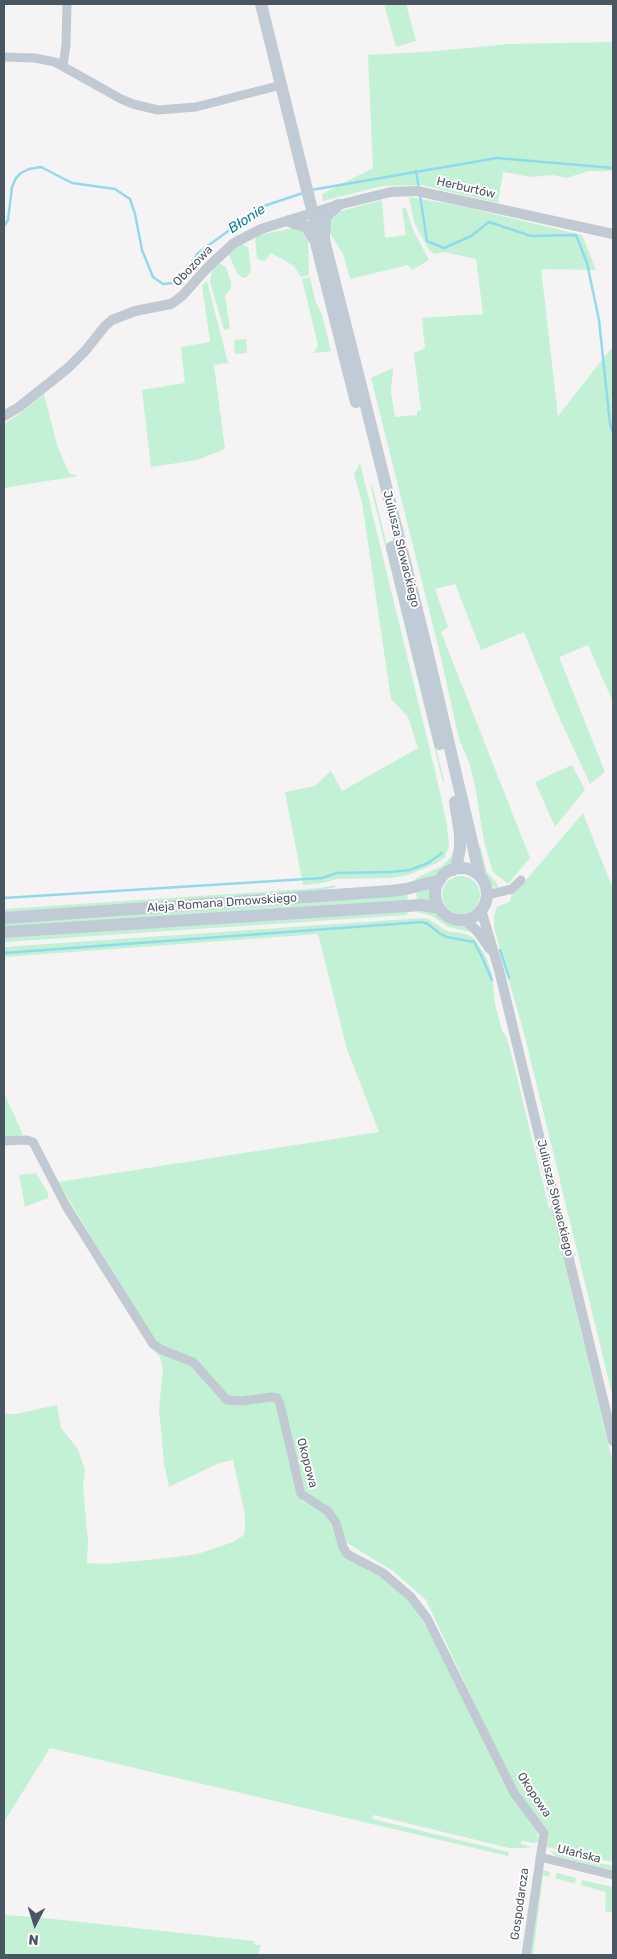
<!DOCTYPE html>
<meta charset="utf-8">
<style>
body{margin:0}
#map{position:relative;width:617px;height:1959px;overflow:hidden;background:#f5f3f3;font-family:Rubik,sans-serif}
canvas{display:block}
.frame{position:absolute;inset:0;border:5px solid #4a5661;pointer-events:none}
.north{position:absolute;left:10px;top:1899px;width:50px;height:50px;-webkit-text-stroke:4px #fff;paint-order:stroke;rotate:185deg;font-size:14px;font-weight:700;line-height:20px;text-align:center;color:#4a5661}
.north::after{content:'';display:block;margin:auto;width:18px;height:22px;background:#4a5661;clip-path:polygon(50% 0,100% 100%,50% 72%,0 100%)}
</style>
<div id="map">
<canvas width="617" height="1959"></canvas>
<div class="frame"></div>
<div class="north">N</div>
</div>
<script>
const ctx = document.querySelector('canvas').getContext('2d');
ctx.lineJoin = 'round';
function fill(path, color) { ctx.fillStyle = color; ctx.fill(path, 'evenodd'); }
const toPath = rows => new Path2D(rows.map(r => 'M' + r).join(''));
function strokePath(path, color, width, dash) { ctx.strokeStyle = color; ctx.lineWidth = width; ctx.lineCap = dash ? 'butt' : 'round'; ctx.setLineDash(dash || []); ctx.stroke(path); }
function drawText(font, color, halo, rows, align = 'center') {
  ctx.font = font + ' Rubik,sans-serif'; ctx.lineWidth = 4; ctx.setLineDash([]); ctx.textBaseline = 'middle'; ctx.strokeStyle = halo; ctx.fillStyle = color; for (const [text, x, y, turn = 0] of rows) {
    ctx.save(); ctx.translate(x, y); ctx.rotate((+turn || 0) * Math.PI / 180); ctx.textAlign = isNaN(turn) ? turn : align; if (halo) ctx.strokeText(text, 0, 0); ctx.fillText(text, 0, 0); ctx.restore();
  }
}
const green = toPath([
 [384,4,406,4,416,41,396,47],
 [613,42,613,171,589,171,566,178,553,175,532,177,503,172,498,203,421,185,382,186,323,201,322,194,373,168,368,55,425,52,510,44],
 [409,197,456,205,582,235,596,270,541,269,558,416,613,346,613,702,588,645,559,657,605,772,590,784,558,715,524,632,481,650,455,584,435,589,448,627,441,632,530,858,508,884,493,872,484,842,476,791,470,765,459,739,441,658,371,378,393,368,391,392,395,417,417,415,417,411,421,410,414,353,425,348,422,318,483,314,476,259,444,252,435,254,429,250,414,222],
 [382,200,385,238,406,235,402,208,406,208,413,230,429,260,412,270,408,265,350,279,343,254,330,233,330,223,338,212],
 [293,228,303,232,308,239,309,275,301,277,294,266,271,253,265,261,259,260,257,257,255,240,258,235],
 [241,244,248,247,251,271,247,277,244,278,238,275,229,255,230,252],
 [219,263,226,267,231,283,231,289,225,295,230,329,224,330,210,282,212,269],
 [310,277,315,300,322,315,331,351,314,353,318,345,302,279],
 [207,281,228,363,214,365,225,449,197,460,151,467,142,390,185,383,181,347,210,342,202,285],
 [246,339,247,353,235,354,234,340],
 [44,394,57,445,69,473,78,476,4,488,4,424,18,415],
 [360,463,436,775,447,825,449,846,445,857,437,863,408,875,390,878,337,879,322,883,303,885,285,792,315,786,331,771,342,791,418,748,408,717,391,699,362,502,354,474],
 [372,484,444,781,443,783,371,488],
 [572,765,585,790,555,827,535,782],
 [583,813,613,889,613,1398,524,1033,494,928,494,916,497,907,509,902,511,899,511,894,516,892],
 [479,846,481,848,487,872,496,882,499,889,492,886,485,872],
 [454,850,453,860,449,865,432,876,414,882,416,878,442,866,451,857],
 '442 895a19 19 0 1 1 38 0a19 19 0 1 1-38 0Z',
 [334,885,336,887,321,891,4,913,4,909,320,888],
 [431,887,430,900,417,901,416,892],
 [407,894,408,901,4,928,4,922],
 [423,910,432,911,447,923,467,927,471,932,448,927,432,916,417,912],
 [409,911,406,915,4,942,4,938],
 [423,918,428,919,447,931,466,934,475,939,486,957,492,974,495,1004,502,1031,507,1038,512,1057,549,1208,552,1210,613,1464,613,1862,547,1847,548,1830,531,1810,510,1779,426,1600,393,1571,344,1541,333,1510,323,1502,306,1494,282,1399,278,1395,274,1394,251,1397,251,1401,272,1399,275,1401,279,1410,298,1494,302,1501,326,1513,343,1553,349,1558,379,1574,398,1589,415,1607,444,1658,501,1777,537,1828,538,1841,535,1843,521,1841,521,1844,531,1847,526,1848,509,1848,374,1815,372,1819,509,1852,508,1856,50,1748,4,1822,4,1414,16,1414,57,1405,61,1428,77,1448,85,1469,83,1487,88,1540,87,1563,105,1564,168,1558,198,1554,233,1542,244,1535,245,1528,245,1515,233,1460,219,1463,169,1487,164,1463,159,1409,163,1369,160,1357,150,1346,135,1322,140,1317,58,1182,379,1132,347,1049,318,934,4,957,4,947],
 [4,1093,23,1135,17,1139,4,1138],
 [36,1173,48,1193,48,1198,25,1207,19,1175],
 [550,1851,613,1866,613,1870,556,1856],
 [543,1870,550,1872,549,1877,543,1875,533,1955,529,1955,541,1873],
 [557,1873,576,1878,575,1884,555,1878],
 [582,1880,613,1887,613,1913,605,1911,606,1892,581,1885],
 [4,1915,44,1918,254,1941,255,1945,261,1945,258,1955,4,1955]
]);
const stream = toPath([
 [416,171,419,189],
 [311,190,497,158,613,168],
 [420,195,427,241,444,248,471,236,489,222,531,236,576,235,587,263,599,320,610,424,613,433],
 [4,226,8,220,12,187,16,178,21,173,29,169,41,167,72,183,115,189,130,199,135,214,142,250,153,277,163,284,174,283,183,275,198,253,261,207,303,193],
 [4,898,322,878,337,873,390,872,410,870,428,863,442,853],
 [500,950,509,978],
 [4,953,422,922,428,924,439,933,447,937,474,942,481,955,492,980]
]);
const minor = toPath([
 [4,57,35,58,55,62,121,99,133,104,158,110,196,107,281,85],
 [63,66,66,45,67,4],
 [487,895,512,889,521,880],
 [4,1141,27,1140,33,1142,66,1206,153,1344,162,1350,193,1362,227,1400,242,1401,271,1397,277,1398,280,1404,301,1494,328,1511,336,1523,343,1547,347,1554,383,1573,411,1597,427,1618,514,1793,544,1833,526,1955],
 [540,1857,613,1875]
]);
const tertiary = toPath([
 [4,416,19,407,68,368,86,350,105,326,112,320,135,311,171,304,182,296,208,267,234,243,261,229,338,205,391,192,417,191,613,234],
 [481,910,499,970,613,1441],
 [465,920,478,932,490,949]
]);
const secondary = toPath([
 [261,4,310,202,316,224,324,240,359,378,425,642,480,876],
 [289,221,307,227,315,240],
 [316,227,316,243,356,402],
 [324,238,325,219,329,213,338,205],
 [392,547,440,744],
 '435 894a26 26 0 1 1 52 0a26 26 0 1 1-52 0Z',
 [453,870,457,864,460,848,460,834,455,802],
 [4,918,391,891,406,889,440,880],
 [4,932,422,905,439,908]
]);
const streetNames = [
 ["Herburtów",466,188,13],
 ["Obozowa",193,266,-46],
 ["Juliusza Słowackiego",401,549,76],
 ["Aleja Romana Dmowskiego",222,903,-4],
 ["Juliusza Słowackiego",555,1198,76],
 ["Okopowa",307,1463,75],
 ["Okopowa",534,1795,56],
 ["Ułańska",579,1854,14],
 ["Gospodarcza",520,1904,-82]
];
const waterNames = [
 ["Błonie",247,219,-33]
];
fill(green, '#c3f1d5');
strokePath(stream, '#90daee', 2.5);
strokePath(minor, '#c1cad2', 9);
strokePath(tertiary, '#c1cad2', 10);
strokePath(secondary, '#c1cbd6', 12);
drawText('12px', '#4a5661', '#fff', streetNames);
drawText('italic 14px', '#0c7c9b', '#fff', waterNames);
</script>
